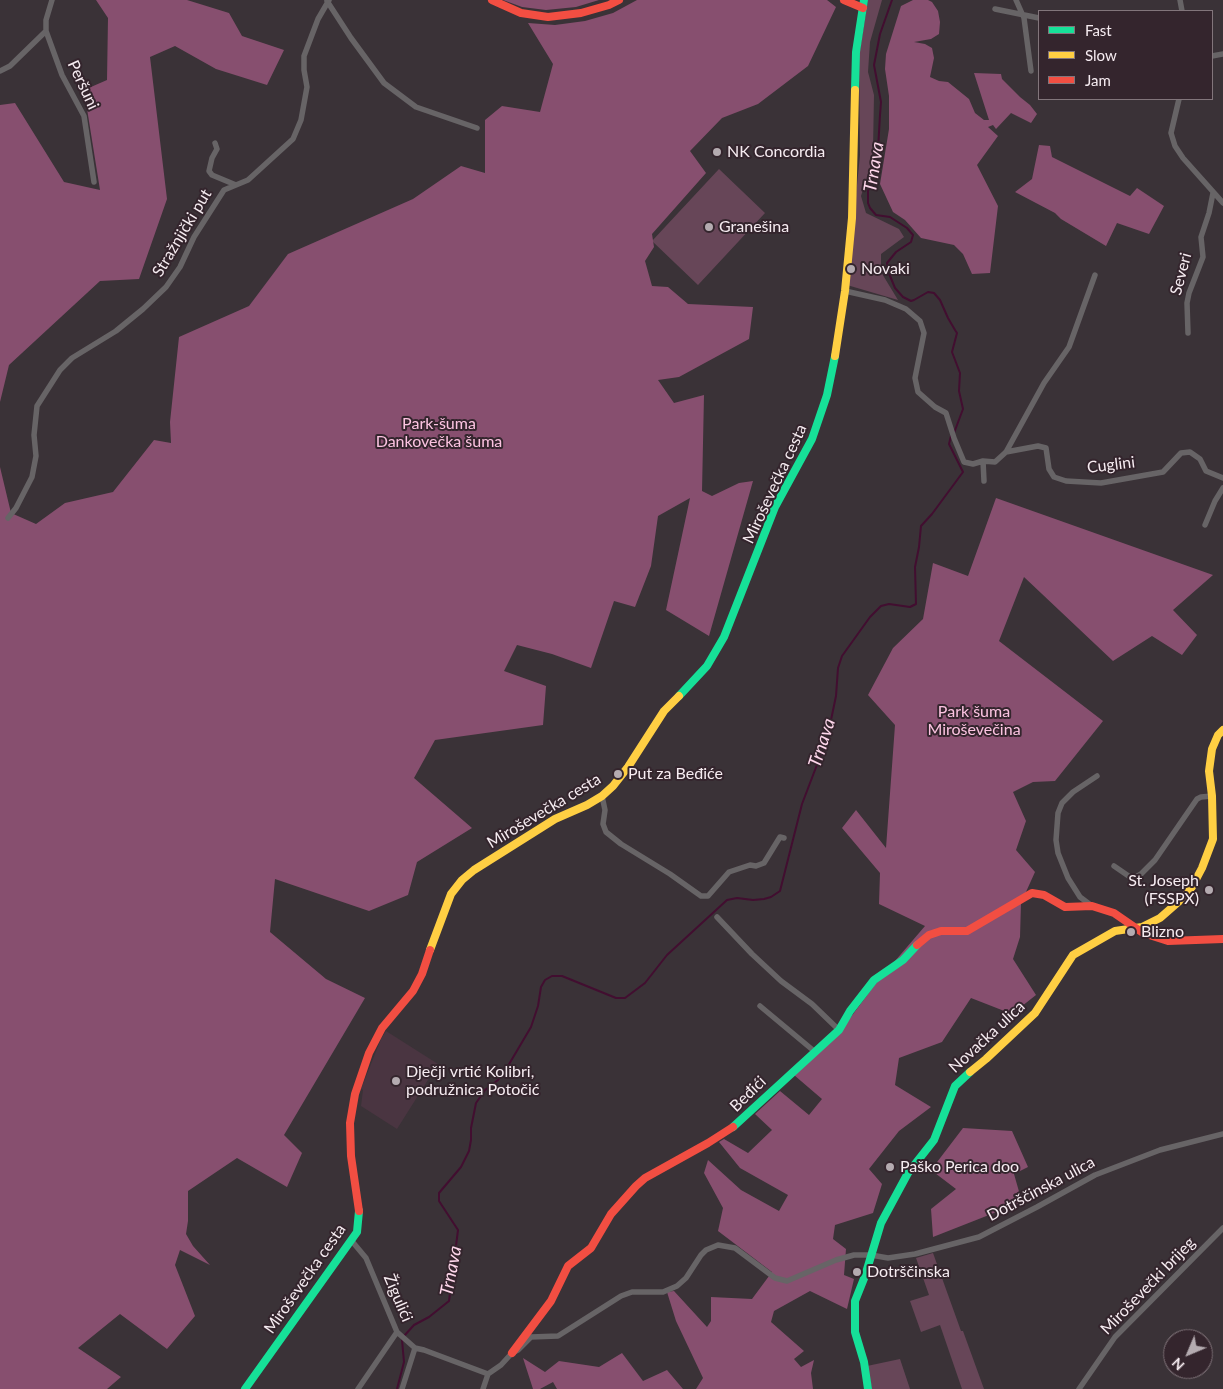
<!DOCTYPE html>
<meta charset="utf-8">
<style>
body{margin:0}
#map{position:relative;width:1223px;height:1389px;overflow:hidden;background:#3a3237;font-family:Lato,sans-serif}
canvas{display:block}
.legend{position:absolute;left:1038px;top:10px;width:175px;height:90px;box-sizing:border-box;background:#34252d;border:1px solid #82757b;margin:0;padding:6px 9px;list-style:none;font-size:15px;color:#f6ecf1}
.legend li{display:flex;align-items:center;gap:10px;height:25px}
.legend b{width:25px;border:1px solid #82757b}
.north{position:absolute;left:1163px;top:1329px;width:50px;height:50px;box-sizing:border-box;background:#34252d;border:1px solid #82757b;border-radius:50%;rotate:225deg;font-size:14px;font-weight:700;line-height:20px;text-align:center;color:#f6ecf1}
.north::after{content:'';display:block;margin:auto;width:18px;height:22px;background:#b4abb0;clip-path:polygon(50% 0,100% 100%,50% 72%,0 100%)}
</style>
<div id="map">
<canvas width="1223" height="1389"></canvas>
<ul class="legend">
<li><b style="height:6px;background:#16e098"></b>Fast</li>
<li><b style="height:6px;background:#ffcf43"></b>Slow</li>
<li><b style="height:6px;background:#f24e42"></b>Jam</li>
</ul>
<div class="north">N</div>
</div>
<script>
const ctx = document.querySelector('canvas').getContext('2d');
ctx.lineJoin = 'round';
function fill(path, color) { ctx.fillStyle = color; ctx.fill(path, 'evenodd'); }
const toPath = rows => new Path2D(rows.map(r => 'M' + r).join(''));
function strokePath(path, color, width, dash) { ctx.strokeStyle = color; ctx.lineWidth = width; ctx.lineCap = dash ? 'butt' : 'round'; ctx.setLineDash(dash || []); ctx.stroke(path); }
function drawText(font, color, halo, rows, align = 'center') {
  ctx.font = font + ' Lato,sans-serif'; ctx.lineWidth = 4; ctx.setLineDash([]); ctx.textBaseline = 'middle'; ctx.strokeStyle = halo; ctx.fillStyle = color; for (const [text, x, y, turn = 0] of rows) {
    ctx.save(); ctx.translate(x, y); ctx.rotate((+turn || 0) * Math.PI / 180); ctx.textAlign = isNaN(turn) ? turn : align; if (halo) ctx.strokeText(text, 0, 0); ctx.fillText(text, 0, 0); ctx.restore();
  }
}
const built = toPath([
 [386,1031,438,1064,397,1129,361,1106,363,1090,361,1089,381,1039]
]);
const green = toPath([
 [868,0,882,0,870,42,868,72,874,95,873,149,870,168,861,196,866,213,899,229,904,237,881,254,881,272,898,300,847,285,860,155,859,56],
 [719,169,765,213,698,285,652,241],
 [933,1253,961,1331,963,1331,984,1389,962,1389,940,1325,921,1332,910,1301,929,1295,916,1258],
 [900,1359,910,1389,872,1389,867,1366]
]);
const forest = toPath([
 [96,0,187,0,229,13,242,36,284,50,267,85,216,69,175,46,150,57,167,199,139,279,100,281,9,365,0,402,0,105,15,103,64,182,100,190,84,90,107,80,108,18],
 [503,0,599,0,576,7,546,10,522,7],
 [637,0,827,0,836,7,808,66,758,104,722,118,690,151,706,173,652,234,654,247,645,261,652,286,668,287,688,304,753,307,749,339,679,377,658,380,674,403,704,395,702,491,712,496,739,483,753,481,709,636,666,610,690,498,658,516,651,566,635,607,614,601,591,668,552,654,517,645,504,671,546,686,543,725,435,740,414,778,472,828,417,862,408,895,369,911,275,879,270,932,326,979,365,998,284,1135,302,1153,287,1187,237,1158,188,1191,188,1221,186,1234,193,1246,210,1265,180,1250,175,1265,195,1316,167,1349,120,1314,78,1348,121,1377,107,1389,0,1389,0,467,11,513,36,524,65,503,113,492,154,440,171,443,170,422,179,337,249,306,288,254,413,199,461,166,485,173,485,120,502,106,540,112,553,64,528,23,555,25,585,21,613,13],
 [913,0,928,0,932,2,938,11,940,22,939,34,931,39,914,42,925,44,932,48,934,58,930,77,939,81,948,82,969,99,975,113,984,120,989,120,974,73,1001,74,1002,79,1020,97,1030,105,1037,114,1031,123,1011,113,996,129,993,125,988,127,998,136,977,165,998,206,990,273,972,274,963,254,954,245,921,238,905,220,893,212,880,184,889,129,889,96,885,69,886,54,901,6],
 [1039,145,1050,146,1052,157,1130,196,1137,188,1164,206,1149,234,1117,223,1106,246,1061,219,1055,213,1015,192,1032,179],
 [996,498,1213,575,1173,610,1197,635,1182,655,1152,636,1113,661,1024,577,999,641,1103,721,1055,781,1033,782,1013,792,1026,821,1016,850,1035,872,1021,903,1020,937,1013,959,1036,995,1012,1014,971,998,942,1042,899,1058,895,1085,931,1107,899,1131,869,1169,882,1184,873,1213,835,1225,833,1239,846,1249,844,1275,854,1279,847,1309,810,1291,774,1311,771,1322,804,1351,794,1359,801,1367,814,1360,811,1373,813,1389,696,1389,703,1378,676,1321,667,1292,674,1291,707,1327,711,1321,711,1297,752,1299,772,1272,718,1231,723,1208,704,1173,708,1160,741,1190,779,1211,788,1195,740,1168,719,1142,724,1139,748,1153,772,1130,755,1114,780,1091,809,1115,822,1099,794,1075,842,1029,877,982,925,926,879,904,880,873,842,828,856,810,886,848,895,725,868,695,893,648,923,619,933,563,968,576],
 [963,1128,1012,1131,1028,1167,1014,1174,1022,1202,933,1237,931,1209,956,1189,931,1170],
 [622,1353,643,1381,667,1370,683,1389,557,1389,553,1382,540,1389,533,1389,523,1358,545,1372,559,1361,599,1367]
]);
const stream = toPath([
 [892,0,880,34,874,65,881,102,880,115,877,167,868,191,868,203,870,208,876,215,890,217,907,228,913,235,911,242,896,252,887,263,888,271,895,288,903,297,911,301,914,300,928,292,934,293,940,300,948,318,955,330,957,333,952,352,960,373,959,391,963,409,954,433],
 [404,1336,414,1325,429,1317,449,1301,458,1230,439,1201,439,1193,461,1167,469,1151,471,1140,471,1128,476,1103,485,1090,498,1080,505,1071,531,1027,538,1006,541,987,545,980,552,976,562,976,616,998,625,998,645,983,667,955,727,900,737,898,753,900,764,899,771,897,780,891,802,804,823,749,831,720,836,696,838,668,842,656,870,617,881,606,889,604,910,607,916,604,915,567,919,547,921,526,932,514,963,472,949,444,951,436],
 [397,1389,404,1362,402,1340]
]);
const street = toPath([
 [52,0,46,20,46,31,62,75,84,116,94,182],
 [1016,0,1024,18,1031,71],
 [1180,0,1182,11],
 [327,1,351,38,384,83,416,107,477,128],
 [995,9,1039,18],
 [1212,56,1223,54],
 [0,71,10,66,46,31],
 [1179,99,1171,133,1175,146,1183,158,1223,203],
 [215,143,217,149,212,158,209,171,212,175,236,185],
 [845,291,885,300,906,309,920,321,924,333,915,378,918,392,935,407,946,413,954,438,964,462,973,464,983,461,995,462,1006,452,1044,383,1069,347,1095,275],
 [1188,333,1187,303,1189,293,1203,257,1201,237,1209,213,1213,193],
 [1006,452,1038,446,1046,448,1049,469,1054,477,1066,481,1101,483,1163,472,1181,453,1190,452,1200,459,1206,471,1223,478],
 [983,461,984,481],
 [8,518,16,508,32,477,36,456,34,435,37,406,60,370,72,358,116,331,143,309,166,287,180,267,194,237,224,190,248,180,293,139,301,120,307,87,304,70,304,56,318,19,329,0],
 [1205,525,1215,501,1223,488],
 [602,796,605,810,603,824,606,832,621,844,670,874,701,896,708,896,729,872,750,865,756,866,764,863,780,837,784,838],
 [1114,866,1130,877,1134,878,1141,874,1155,860,1197,799,1201,797,1212,796],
 [1092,906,1080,897,1068,878,1058,853,1056,840,1058,813,1062,803,1073,792,1097,776],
 [717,917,752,954,781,981,812,1004,839,1030],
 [760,1006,814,1051],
 [351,1240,366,1258,397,1332,415,1348,424,1350,488,1374],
 [488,1374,501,1365,512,1353,518,1350,531,1337,558,1336,621,1296,632,1292,663,1292,677,1286,686,1278,701,1255,706,1250,718,1245,735,1248,775,1278,787,1281,836,1260,854,1255,871,1255,888,1258,915,1254,979,1237,1037,1207,1095,1175,1160,1150,1223,1134],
 [358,1389,397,1332],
 [402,1389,415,1348],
 [483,1389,488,1374],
 [1079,1389,1115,1337,1223,1228]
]);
const fast = toPath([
 [855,90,856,52,864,0],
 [679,696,707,666,724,637,775,507,812,439,827,395,835,356],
 [733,1127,839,1030,850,1011,874,980,903,960,917,945],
 [245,1389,357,1232,359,1211],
 [868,1389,864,1362,855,1332,855,1301,865,1276,881,1223,908,1173,934,1140,955,1086,970,1072]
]);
const slow = toPath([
 [835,356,845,291,852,218,855,90],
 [430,950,451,894,462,880,474,870,555,819,587,805,602,796,613,786,628,767,664,711,679,696],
 [970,1072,986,1059,1035,1013,1073,955,1115,931,1142,927,1160,918,1184,897,1192,887,1202,868,1213,839,1212,796,1209,771,1212,749,1218,735,1223,730]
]);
const jam = toPath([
 [492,0,521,13,548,17,581,13,609,5,619,0],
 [844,0,863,8],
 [917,945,929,935,941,931,967,931,1032,893,1044,895,1065,907,1092,906,1114,913,1143,933,1168,941,1223,939],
 [359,1211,351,1156,350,1123,355,1094,369,1053,382,1028,413,991,422,974,430,950],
 [512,1353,551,1301,568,1266,591,1248,611,1214,636,1186,645,1178,708,1143,733,1127]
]);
const markers = [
 [717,152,5,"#b4abb0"],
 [709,227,5,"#b4abb0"],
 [851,269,5,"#b4abb0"],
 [618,774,5,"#b4abb0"],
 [1209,890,5,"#b4abb0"],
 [1131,932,5,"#b4abb0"],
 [396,1081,5,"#b4abb0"],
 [890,1167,5,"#b4abb0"],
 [857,1272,5,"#b4abb0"]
];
const streetNames = [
 ["Peršuni",83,85,65],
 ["Stražnjički put",182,233,-59],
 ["Severi",1181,274,-75],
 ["Cuglini",1111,465,-7],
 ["Miroševečka cesta",775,484,-65],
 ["Miroševečka cesta",544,811,-31],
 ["Novačka ulica",987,1037,-43],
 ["Beđići",748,1094,-44],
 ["Dotrščinska ulica",1041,1189,-28],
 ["Miroševečka cesta",305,1279,-55],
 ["Miroševečki brijeg",1148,1286,-46],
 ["Žigulići",398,1298,67]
];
const poiNames = [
 ["NK Concordia",727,152],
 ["Granešina",719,227],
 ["Novaki",861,269],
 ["Put za Beđiće",628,774],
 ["St. Joseph",1199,881,"right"],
 ["(FSSPX)",1199,899,"right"],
 ["Blizno",1141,932],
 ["Dječji vrtić Kolibri,",406,1072],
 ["podružnica Potočić",406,1090],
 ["Paško Perica doo",900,1167],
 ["Dotrščinska",867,1272]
];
const parkNames = [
 ["Park-šuma",439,424],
 ["Dankovečka šuma",439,442],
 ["Park šuma",974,712],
 ["Miroševečina",974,730]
];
const waterNames = [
 ["Trnava",874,167,-81],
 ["Trnava",822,743,-72],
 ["Trnava",451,1271,-79]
];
fill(built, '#4a3541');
fill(green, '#674658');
fill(forest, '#874f6f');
strokePath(stream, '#420e30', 2);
strokePath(street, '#676466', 5.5);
strokePath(fast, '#16e098', 8);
strokePath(slow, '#ffcf43', 8);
strokePath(jam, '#f24e42', 8);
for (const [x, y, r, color] of markers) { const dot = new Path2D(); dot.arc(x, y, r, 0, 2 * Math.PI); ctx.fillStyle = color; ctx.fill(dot); strokePath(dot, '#34252d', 2); }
drawText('16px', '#f6ecf1', '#34252d', streetNames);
drawText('16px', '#f6ecf1', '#34252d', poiNames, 'left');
drawText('16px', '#fcc3e1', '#34252d', parkNames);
drawText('italic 18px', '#fed7eb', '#34252d', waterNames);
</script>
